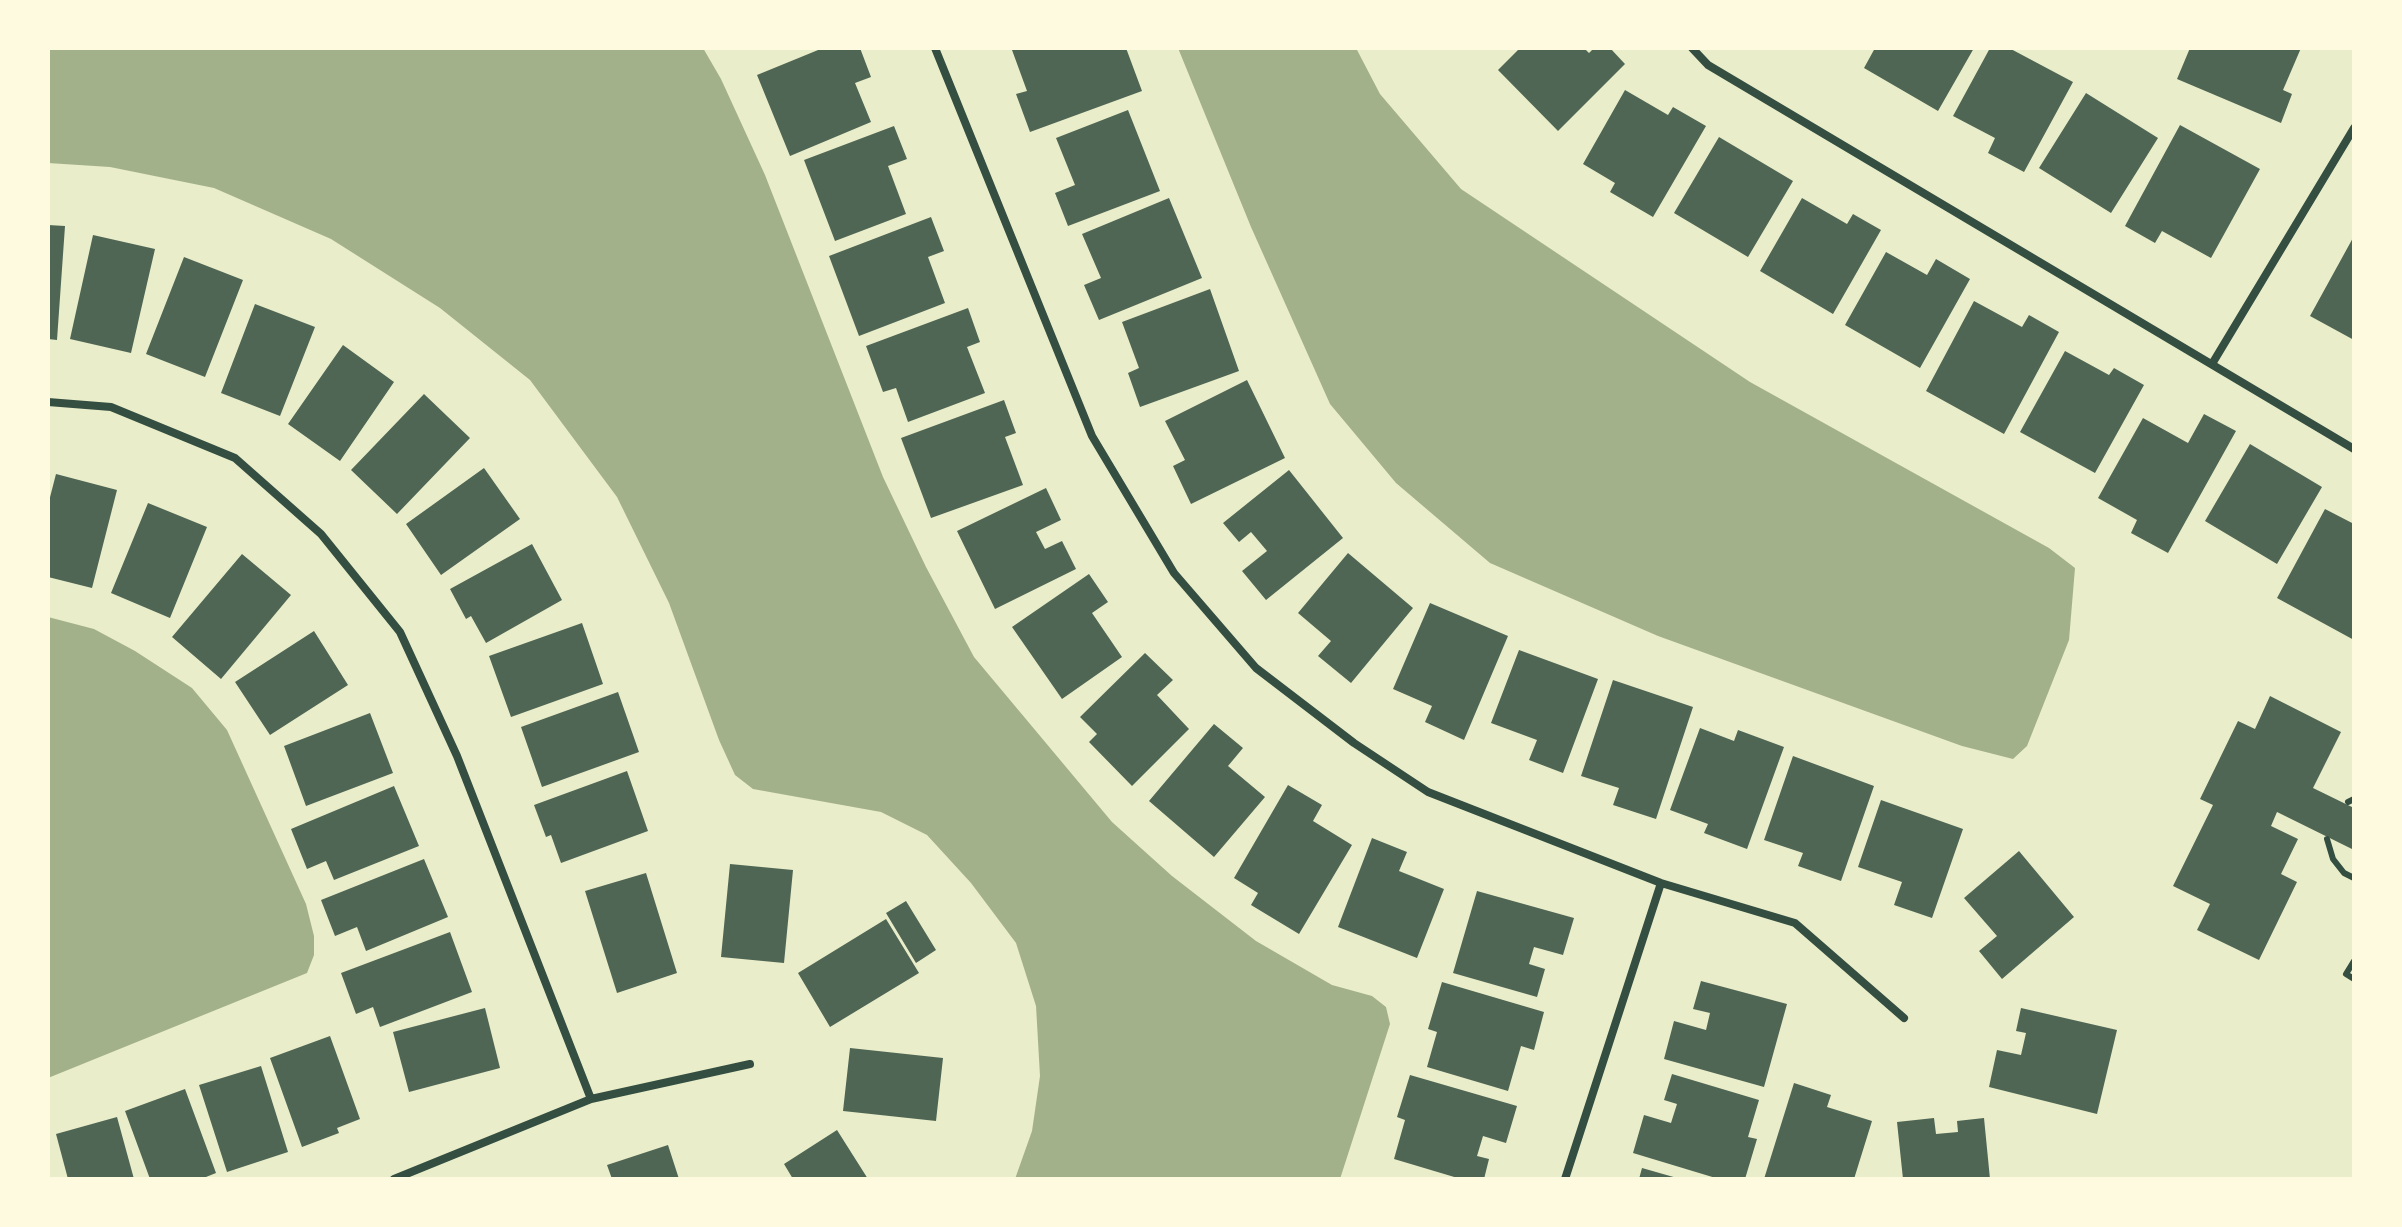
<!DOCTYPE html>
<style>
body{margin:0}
#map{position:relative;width:2402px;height:1227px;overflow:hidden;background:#e9edc9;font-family:"Golos Text",sans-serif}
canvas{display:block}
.frame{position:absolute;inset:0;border:50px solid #fefae0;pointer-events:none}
</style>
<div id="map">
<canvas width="2402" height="1227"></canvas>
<div class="frame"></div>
</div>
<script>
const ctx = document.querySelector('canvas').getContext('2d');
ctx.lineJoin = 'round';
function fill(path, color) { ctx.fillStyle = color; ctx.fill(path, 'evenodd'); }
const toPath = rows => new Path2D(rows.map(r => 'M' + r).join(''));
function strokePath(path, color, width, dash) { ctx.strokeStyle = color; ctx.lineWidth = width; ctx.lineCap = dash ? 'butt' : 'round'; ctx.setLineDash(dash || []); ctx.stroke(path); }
const water = toPath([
 [48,48,703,48,721,79,765,175,883,477,926,567,974,657,1112,822,1172,876,1256,941,1332,985,1372,996,1386,1007,1390,1024,1340,1179,1015,1179,1032,1131,1040,1076,1036,1006,1016,943,971,883,927,835,881,812,753,789,735,775,719,740,669,603,617,497,530,380,440,308,331,239,214,188,110,167,48,163],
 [1178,48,1356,48,1380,94,1461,189,1750,382,2049,548,2075,568,2069,640,2027,746,2013,759,1962,746,1658,636,1490,563,1396,483,1330,404,1251,227],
 [48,617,94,629,135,651,192,688,227,730,306,904,314,936,314,955,307,973,48,1078]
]);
const building = toPath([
 [823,48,860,48,871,77,855,83,871,122,790,156,757,75],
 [1019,48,1126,48,1142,91,1030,132,1016,94,1027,91,1012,50],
 [1520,48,1584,48,1589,53,1594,48,1610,48,1625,64,1558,131,1498,70],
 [1875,48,1974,48,1938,111,1864,68],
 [1990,48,2009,48,2073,82,2024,172,1988,153,1995,138,1953,116],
 [2190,48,2301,48,2283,90,2292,94,2281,123,2177,79],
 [1625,90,1668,115,1673,107,1706,126,1653,217,1610,192,1615,183,1583,164],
 [2086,93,2158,138,2111,213,2039,168],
 [1128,110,1160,191,1068,226,1055,193,1075,185,1056,138],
 [2180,125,2260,169,2211,258,2162,231,2155,243,2125,226],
 [894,126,907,159,888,166,906,214,835,241,804,160],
 [1719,137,1793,181,1748,257,1674,213],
 [1169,198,1202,278,1099,320,1084,285,1101,278,1082,234],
 [1802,198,1847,224,1853,214,1881,230,1833,314,1760,271],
 [931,217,944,251,928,257,945,303,859,336,829,256],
 [48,225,65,226,57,340,48,339],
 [93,235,155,249,131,353,70,339],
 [2354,236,2354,340,2310,316],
 [1886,252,1927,275,1936,259,1970,279,1920,368,1845,325],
 [184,257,243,280,205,377,146,354],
 [1210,289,1239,371,1140,407,1128,373,1139,368,1122,322],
 [1974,301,2022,327,2029,315,2059,332,2004,434,1926,391],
 [255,304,315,327,280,416,221,393],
 [968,308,980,342,967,347,985,393,908,422,896,388,883,392,866,346],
 [343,345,394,382,340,461,288,424],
 [2065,351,2109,375,2114,368,2144,385,2095,473,2020,432],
 [1247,380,1285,458,1191,504,1173,466,1185,460,1165,421],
 [424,394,470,438,397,514,351,470],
 [1004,400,1016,433,1005,437,1023,485,931,518,901,438],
 [2204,414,2236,431,2168,553,2131,533,2137,520,2098,498,2143,418,2188,443],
 [2250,444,2322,487,2277,564,2205,521],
 [484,468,520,519,441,575,406,524],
 [1289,470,1343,538,1266,600,1242,571,1267,551,1251,532,1239,542,1223,523],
 [56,474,117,490,92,588,48,577,48,505],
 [1046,488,1061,520,1036,532,1045,549,1062,541,1076,569,995,609,957,531],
 [148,503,207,527,170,618,111,593],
 [2325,509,2354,524,2354,640,2277,598],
 [532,544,562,600,486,643,471,616,466,619,450,589],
 [1348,553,1413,608,1351,683,1318,656,1331,641,1298,613],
 [242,554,291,595,221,679,172,637],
 [1089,574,1108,602,1092,613,1122,657,1062,699,1012,627],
 [1430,603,1508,636,1464,740,1425,722,1432,706,1393,689],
 [582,623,603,684,511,717,489,656],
 [314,631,348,685,270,735,235,682],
 [1519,650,1598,679,1563,773,1529,760,1537,740,1491,723],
 [1145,653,1173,680,1157,695,1189,729,1132,786,1089,742,1097,734,1080,717],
 [1613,680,1693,707,1656,819,1613,805,1619,788,1581,776],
 [618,692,639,752,542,787,521,727],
 [2270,696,2341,732,2313,788,2354,808,2354,850,2277,812,2271,826,2298,839,2281,874,2297,882,2259,960,2197,930,2210,904,2173,886,2213,805,2200,799,2238,721,2255,729],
 [370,713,393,773,306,806,284,746],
 [1214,724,1243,748,1228,766,1265,797,1214,857,1149,801],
 [1700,728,1734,741,1738,730,1784,747,1747,849,1704,833,1708,824,1670,810],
 [1793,756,1874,786,1841,881,1798,866,1803,853,1764,840],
 [627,771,648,831,561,863,551,835,546,837,534,805],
 [1288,785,1322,805,1313,821,1352,845,1299,934,1251,905,1258,893,1234,878],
 [394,786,419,846,334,880,326,861,307,869,291,829],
 [1881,800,1963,829,1932,918,1894,905,1902,882,1858,867],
 [1372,838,1407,852,1399,871,1444,889,1417,958,1338,927],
 [2019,851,2074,917,2002,979,1979,951,1997,936,1964,898],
 [424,859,448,917,366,951,357,927,335,936,321,900],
 [730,864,793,870,784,963,721,957],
 [646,873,677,973,617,993,585,891],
 [1477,891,1574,918,1563,955,1534,947,1529,964,1545,969,1537,997,1453,973],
 [906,901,936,950,916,963,886,913],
 [886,919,919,973,830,1027,798,973],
 [450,932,472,992,380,1027,373,1007,356,1014,341,973],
 [1701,981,1787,1004,1764,1087,1664,1059,1674,1021,1706,1030,1710,1013,1693,1009],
 [1442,982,1544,1012,1534,1050,1521,1046,1508,1091,1427,1067,1437,1032,1428,1029],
 [485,1008,500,1068,409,1092,393,1032],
 [2021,1008,2117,1030,2097,1114,1989,1087,1997,1050,2021,1055,2026,1033,2016,1031],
 [330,1036,360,1119,337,1128,339,1133,302,1147,270,1058],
 [850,1048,943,1058,936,1121,843,1111],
 [261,1066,288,1152,227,1172,199,1085],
 [1672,1074,1759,1100,1748,1137,1757,1139,1745,1179,1719,1179,1633,1153,1644,1115,1671,1123,1677,1104,1664,1100],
 [1410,1075,1517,1106,1506,1143,1483,1136,1477,1156,1489,1159,1484,1179,1461,1179,1394,1159,1405,1120,1397,1117],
 [1794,1083,1831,1095,1827,1107,1872,1121,1854,1179,1764,1179],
 [185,1089,216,1173,201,1179,150,1179,125,1111],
 [117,1117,134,1179,68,1179,56,1134],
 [1934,1118,1936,1134,1958,1132,1957,1121,1984,1118,1990,1179,1903,1179,1897,1122],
 [837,1130,868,1179,793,1179,784,1164],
 [668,1145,679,1179,612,1179,607,1165],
 [1642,1168,1677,1178,1677,1179,1639,1179]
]);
const service = toPath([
 [2348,802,2354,799],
 [2327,839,2333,859,2344,873,2354,878],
 [2354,961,2346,974,2354,979]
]);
const minor = toPath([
 [935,48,1092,436,1174,573,1256,668,1354,743,1428,792,1661,883,1795,923,1904,1018],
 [1692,48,1708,65,2354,449],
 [2212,364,2354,128],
 [48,402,111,407,235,458,321,534,400,632,457,756,591,1099],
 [394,1179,591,1099,750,1064],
 [1565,1179,1661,883]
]);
fill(water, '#a3b18a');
fill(building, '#4f6655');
strokePath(service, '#344e41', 6);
strokePath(minor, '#344e41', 8);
</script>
